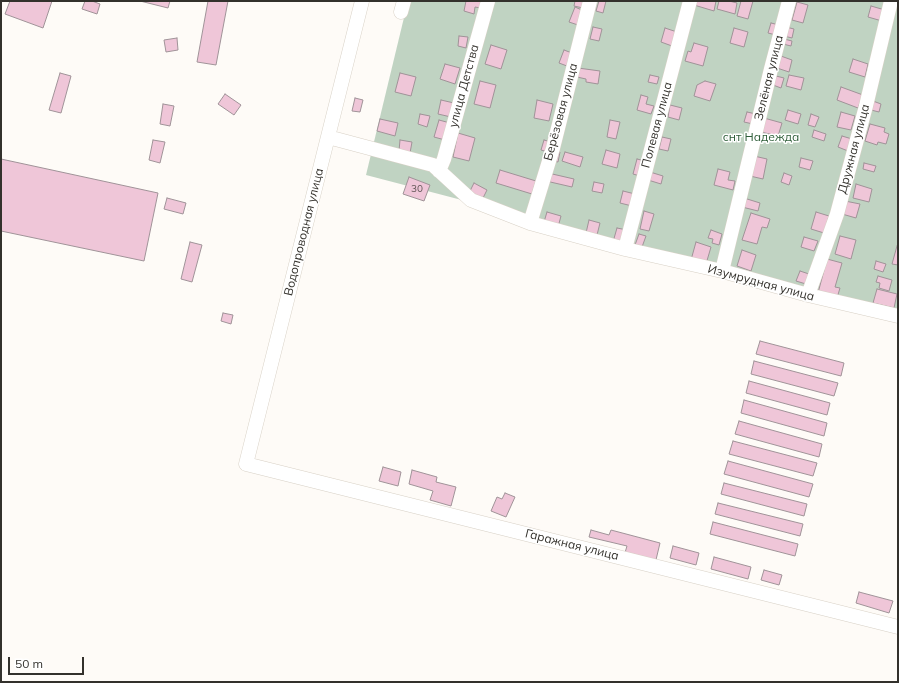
<!DOCTYPE html>
<meta charset="utf-8">
<style>
body{margin:0}
#map{position:relative;width:899px;height:683px;overflow:hidden;background:#fefbf7;font-family:Mulish,sans-serif}
canvas{display:block}
.frame{position:absolute;inset:0;border:2px solid #33312c;pointer-events:none}
.scale{position:absolute;left:8px;top:657px;width:76px;height:18px;box-sizing:border-box;border:2px solid #33312c;border-top:0;padding-left:5px;font-size:12px;line-height:14px;white-space:nowrap;color:#33312c;-webkit-text-stroke:3px #fff;paint-order:stroke}
</style>
<div id="map">
<canvas width="899" height="683"></canvas>
<div class="frame"></div>
<div class="scale">50 m</div>
</div>
<script>
const ctx = document.querySelector('canvas').getContext('2d');
ctx.lineJoin = 'round';
function fill(path, color) { ctx.fillStyle = color; ctx.fill(path, 'evenodd'); }
const toPath = rows => new Path2D(rows.map(r => 'M' + r).join(''));
function strokePath(path, color, width, dash) { ctx.strokeStyle = color; ctx.lineWidth = width; ctx.lineCap = dash ? 'butt' : 'round'; ctx.setLineDash(dash || []); ctx.stroke(path); }
function drawText(font, color, halo, rows, align = 'center') {
  ctx.font = font + ' Mulish,sans-serif'; ctx.lineWidth = 3; ctx.setLineDash([]); ctx.textBaseline = 'middle'; ctx.strokeStyle = halo; ctx.fillStyle = color; for (const [text, x, y, turn = 0] of rows) {
    ctx.save(); ctx.translate(x, y); ctx.rotate((+turn || 0) * Math.PI / 180); ctx.textAlign = isNaN(turn) ? turn : align; if (halo) ctx.strokeText(text, 0, 0); ctx.fillText(text, 0, 0); ctx.restore();
  }
}
const green = toPath([
 [408,1,898,1,898,314,366,175]
]);
const building = toPath([
 [10,1,52,1,43,28,5,14,10,1],
 [85,1,92,1,100,4,97,14,82,9,85,1],
 [140,1,170,1,168,8,140,1],
 [208,1,228,1,216,65,197,62,208,1],
 [466,1,483,1,481,8,475,7,474,14,464,11,466,1],
 [575,1,585,1,583,8,574,6,575,1],
 [599,1,606,1,603,13,596,11,599,1],
 [695,1,716,1,714,11,694,5,695,1],
 [719,1,729,1,737,3,735,14,717,9,719,1],
 [741,1,753,1,748,19,737,16,741,1],
 [797,2,808,5,803,23,792,20,797,2],
 [871,6,885,10,882,21,868,17,871,6],
 [575,7,584,11,578,25,569,22,575,7],
 [771,23,779,25,776,35,768,33,771,23],
 [593,27,602,29,599,41,590,39,593,27],
 [786,27,794,29,792,38,784,36,786,27],
 [665,28,677,32,672,46,661,42,665,28],
 [734,28,748,32,744,47,730,43,734,28],
 [459,36,468,37,466,48,458,46,459,36],
 [177,38,178,50,166,52,164,40,177,38],
 [784,39,792,41,791,46,783,44,784,39],
 [694,43,708,47,703,66,685,61,688,51,691,52,694,43],
 [491,45,507,50,501,69,485,64,491,45],
 [564,50,572,53,567,66,559,63,564,50],
 [778,55,792,60,789,72,774,67,778,55],
 [853,59,868,64,865,77,849,72,853,59],
 [445,64,460,68,455,84,440,79,445,64],
 [578,68,600,71,598,84,586,82,586,79,577,77,578,68],
 [60,73,71,76,61,113,49,110,60,73],
 [400,73,416,77,411,96,395,92,400,73],
 [650,75,659,77,657,84,648,82,650,75],
 [789,75,804,78,801,90,786,86,789,75],
 [776,76,784,78,781,88,773,85,776,76],
 [480,81,496,85,490,108,474,104,480,81],
 [705,81,716,84,710,101,694,96,697,85,705,81],
 [841,87,863,95,858,108,837,100,841,87],
 [225,94,241,105,234,115,218,104,225,94],
 [641,95,648,97,646,104,654,106,651,114,637,110,641,95],
 [355,98,363,100,360,112,352,111,355,98],
 [441,100,454,103,451,117,438,114,441,100],
 [537,100,553,104,549,121,534,118,537,100],
 [873,101,881,104,879,112,871,110,873,101],
 [163,104,174,106,170,126,160,124,163,104],
 [670,105,682,108,679,120,668,117,670,105],
 [788,110,801,114,798,124,785,120,788,110],
 [747,112,756,114,753,124,744,122,747,112],
 [841,112,855,116,851,130,837,127,841,112],
 [420,114,430,116,427,127,418,124,420,114],
 [811,114,819,117,815,127,808,125,811,114],
 [764,118,782,123,778,136,761,132,764,118],
 [380,119,398,123,395,136,377,131,380,119],
 [439,120,450,123,445,140,434,137,439,120],
 [610,120,620,122,616,139,607,137,610,120],
 [870,124,885,128,884,132,889,134,886,144,878,142,877,145,865,141,870,124],
 [814,130,826,134,824,141,812,137,814,130],
 [458,133,475,138,469,161,453,157,458,133],
 [842,136,852,139,848,151,838,147,842,136],
 [662,137,671,139,668,151,659,149,662,137],
 [153,140,165,142,160,163,149,160,153,140],
 [400,140,412,142,410,153,399,151,400,140],
 [544,140,551,142,548,152,541,150,544,140],
 [555,150,560,152,558,162,553,161,555,150],
 [606,150,620,154,617,168,602,164,606,150],
 [565,152,583,157,580,167,562,161,565,152],
 [754,156,767,159,763,179,750,176,754,156],
 [801,158,813,161,810,170,799,167,801,158],
 [1,159,158,193,144,261,1,231,1,159],
 [637,159,645,161,640,176,633,174,637,159],
 [864,163,876,166,874,172,863,169,864,163],
 [718,169,730,172,728,180,735,181,733,190,714,185,718,169],
 [500,170,536,181,532,194,496,183,500,170],
 [650,172,663,176,661,184,648,180,650,172],
 [548,173,574,179,572,187,546,181,548,173],
 [784,173,792,176,789,185,781,182,784,173],
 [409,177,430,185,424,201,403,194,409,177],
 [594,182,604,184,602,193,592,191,594,182],
 [474,183,487,190,482,200,469,193,474,183],
 [856,184,872,189,869,202,853,198,856,184],
 [623,191,635,194,632,206,620,203,623,191],
 [167,198,186,203,183,214,164,209,167,198],
 [744,198,760,203,758,211,742,207,744,198],
 [845,201,860,204,856,218,842,214,845,201],
 [644,211,654,214,649,231,640,229,644,211],
 [547,212,561,216,558,227,544,222,547,212],
 [816,212,829,216,824,233,811,229,816,212],
 [751,213,770,219,767,228,762,227,757,244,742,240,751,213],
 [589,220,600,223,597,235,586,233,589,220],
 [617,228,627,230,624,245,613,242,617,228],
 [711,230,722,234,719,245,712,243,713,239,708,238,711,230],
 [639,234,646,236,642,247,635,245,639,234],
 [840,236,856,240,851,259,835,254,840,236],
 [804,237,818,241,814,251,801,247,804,237],
 [190,242,202,245,192,282,181,279,190,242],
 [696,242,711,247,706,264,691,260,696,242],
 [897,246,898,247,898,265,892,264,897,246],
 [742,250,756,255,751,271,737,266,742,250],
 [827,259,842,263,835,287,840,288,837,298,818,293,827,259],
 [876,261,886,264,883,272,874,269,876,261],
 [800,271,809,274,806,284,796,281,800,271],
 [878,276,892,280,889,291,879,288,880,283,876,282,878,276],
 [877,289,897,294,894,308,873,303,877,289],
 [223,313,233,315,231,324,221,321,223,313],
 [760,341,844,363,841,376,756,354,760,341],
 [754,361,838,383,834,396,751,374,754,361],
 [749,381,830,403,827,415,746,393,749,381],
 [744,400,827,423,824,436,741,413,744,400],
 [739,421,822,444,819,457,735,434,739,421],
 [733,441,817,463,813,476,729,454,733,441],
 [728,461,813,484,809,497,724,474,728,461],
 [383,467,401,472,398,486,379,481,383,467],
 [412,470,437,477,436,482,456,487,451,506,430,500,433,491,409,484,412,470],
 [724,483,807,504,804,516,721,494,724,483],
 [505,493,515,497,506,517,491,511,497,497,502,499,505,493],
 [718,503,803,524,800,536,715,514,718,503],
 [713,522,798,544,795,556,710,534,713,522],
 [591,530,609,535,611,530,660,543,655,564,624,556,627,546,589,537,591,530],
 [673,546,699,553,696,565,670,558,673,546],
 [714,557,751,567,748,579,711,569,714,557],
 [764,570,782,575,779,585,761,580,764,570],
 [859,592,893,601,889,613,856,603,859,592]
]);
const minor = toPath([
 [362,1,246,464,898,627],
 [401,12,404,1],
 [328,137,433,165,471,200,530,223,625,249,722,271,808,295,898,316],
 [439,171,444,159,488,1],
 [530,223,553,148,590,1],
 [625,249,690,1],
 [722,271,771,69,789,1],
 [808,295,837,214,866,106,891,1]
]);
const numberNames = [
 ["30",417,189]
];
const streetNames = [
 ["Зелёная улица",769,78,-76],
 ["улица Детства",464,86,-75],
 ["Берёзовая улица",561,112,-75],
 ["Полевая улица",657,125,-75],
 ["Дружная улица",854,149,-75],
 ["Водопроводная улица",304,232,-76],
 ["Изумрудная улица",761,283,15],
 ["Гаражная улица",572,545,14]
];
const parkNames = [
 ["снт Надежда",761,137]
];
fill(green, '#c0d3c2');
fill(building, '#efc6d8');
strokePath(building, '#a09398', 1);
strokePath(minor, '#d8d1c6', 15);
strokePath(minor, '#fff', 14);
drawText('10px', '#625657', null, numberNames);
drawText('12px', '#33312c', '#fff', streetNames);
drawText('12px', '#2c5c37', '#fff', parkNames);
</script>
